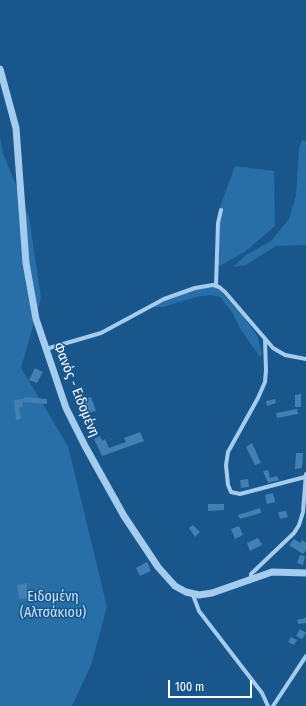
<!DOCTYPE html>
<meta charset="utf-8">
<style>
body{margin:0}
#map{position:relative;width:306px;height:706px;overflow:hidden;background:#19568b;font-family:"Fira Sans Condensed",sans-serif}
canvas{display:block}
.scale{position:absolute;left:168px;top:680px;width:84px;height:18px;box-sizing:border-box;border:2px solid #fff;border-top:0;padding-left:5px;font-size:12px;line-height:14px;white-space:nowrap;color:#fff;-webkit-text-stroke:3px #19568b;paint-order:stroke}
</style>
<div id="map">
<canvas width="306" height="706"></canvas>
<div class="scale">100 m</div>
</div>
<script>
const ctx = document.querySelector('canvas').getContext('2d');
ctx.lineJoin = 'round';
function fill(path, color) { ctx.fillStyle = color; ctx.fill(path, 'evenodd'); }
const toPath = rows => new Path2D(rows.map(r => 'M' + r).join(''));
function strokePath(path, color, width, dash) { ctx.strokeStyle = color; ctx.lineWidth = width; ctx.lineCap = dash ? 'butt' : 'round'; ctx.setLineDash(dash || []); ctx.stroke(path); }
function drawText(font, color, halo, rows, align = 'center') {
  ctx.font = font + ' "Fira Sans Condensed",sans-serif'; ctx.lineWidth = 3; ctx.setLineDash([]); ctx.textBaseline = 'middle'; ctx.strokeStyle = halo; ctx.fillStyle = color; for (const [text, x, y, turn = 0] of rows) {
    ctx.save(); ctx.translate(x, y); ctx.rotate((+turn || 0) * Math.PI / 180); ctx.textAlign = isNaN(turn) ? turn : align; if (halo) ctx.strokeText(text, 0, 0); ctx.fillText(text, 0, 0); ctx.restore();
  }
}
const green = toPath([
 [0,138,4,156,29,217,41,298,21,368,68,446,107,607,91,665,72,706,0,706],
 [302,140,306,141,306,245,276,246,246,265,233,267,246,255,271,241,289,219,296,196,299,149],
 [235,166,274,171,275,226,246,251,218,267,219,223,222,211,220,207],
 [203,287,217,288,245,318,258,338,262,354,260,357,241,330,232,312,220,297,211,295,200,296,163,307,151,307,175,296]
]);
const building = toPath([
 [35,368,43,372,37,383,29,380],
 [301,394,301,407,295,407,295,395],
 [24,397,47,399,47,404,22,402,23,407,19,407,21,419,16,420,14,400,24,399],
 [91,397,96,411,88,413,82,400],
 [275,399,276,403,267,406,266,401],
 [297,409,298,414,277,418,276,413],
 [140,432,144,441,102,456,94,439,100,436,102,441,105,439,109,448,126,442,124,438],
 [252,443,261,463,255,465,246,447],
 [296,453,303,453,302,468,295,469],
 [268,470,270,478,277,476,279,480,268,483,263,471],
 [248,479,249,487,241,488,240,480],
 [273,493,275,502,267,504,265,495],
 [208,504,224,504,224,510,208,511],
 [260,508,261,513,240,519,238,515],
 [286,511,288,517,280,519,278,512],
 [193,525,200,532,195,537,189,528],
 [239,526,243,535,235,539,231,529],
 [258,538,262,545,250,551,247,543],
 [294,539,300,543,302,540,306,543,306,550,303,554,289,545],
 [300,555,305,556,303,565,297,563],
 [147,562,151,571,140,576,136,568],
 [27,583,27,598,19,599,17,585],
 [306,618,306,623,298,624,297,620],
 [300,629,306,633,302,639,296,636],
 [291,637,297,640,294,645,288,642]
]);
const minor = toPath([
 [216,285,218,223,221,210],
 [265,340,266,370,265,382,258,398,228,452,226,465,228,485,231,492,240,494,305,477],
 [46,349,101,333,164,299,195,288,213,285,219,287,225,292,273,348,285,355,306,359],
 [251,579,251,574,294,533,299,525,303,512,306,474],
 [193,595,199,611,262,693,268,706],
 [273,706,306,656]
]);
const tertiary = toPath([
 [0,69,16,128,26,263,36,319,66,408,85,446,124,516,158,567,175,586,186,592,199,595,212,593,272,572,306,573]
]);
const streetNames = [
 ["Φανός - Ειδομένη",76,390,68]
];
const parkNames = [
 ["Ειδομένη",53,597],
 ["(Αλτσάκιου)",53,613]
];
fill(green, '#296fa7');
fill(building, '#4280b3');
strokePath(minor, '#a3ccee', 4);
strokePath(tertiary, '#a3ccee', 7);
drawText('14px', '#fff', '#19568b', streetNames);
drawText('14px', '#c9e4fa', '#19568b', parkNames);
</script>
